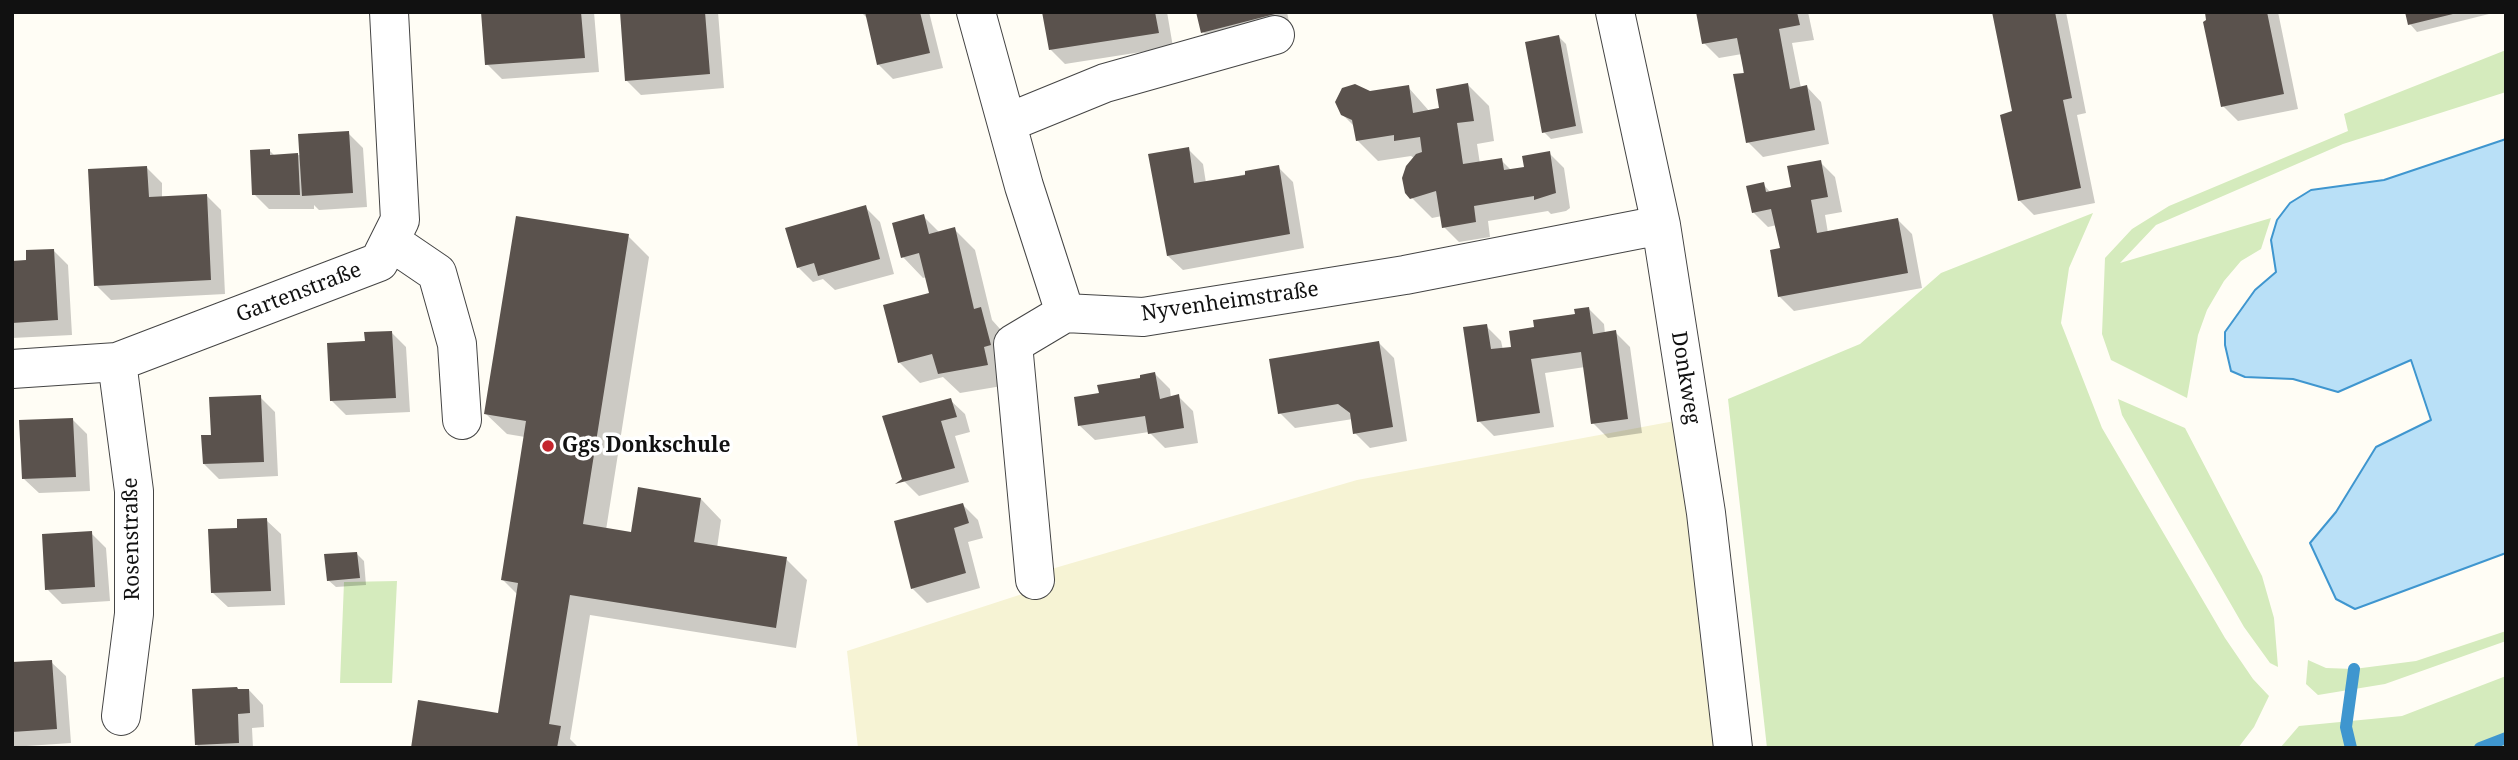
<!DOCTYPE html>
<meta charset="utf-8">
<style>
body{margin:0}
#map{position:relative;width:2518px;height:760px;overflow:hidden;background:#fffdf5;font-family:"Noto Serif",serif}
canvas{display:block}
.frame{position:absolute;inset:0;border:14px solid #111;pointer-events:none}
</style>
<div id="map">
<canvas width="2518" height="760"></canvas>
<div class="frame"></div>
</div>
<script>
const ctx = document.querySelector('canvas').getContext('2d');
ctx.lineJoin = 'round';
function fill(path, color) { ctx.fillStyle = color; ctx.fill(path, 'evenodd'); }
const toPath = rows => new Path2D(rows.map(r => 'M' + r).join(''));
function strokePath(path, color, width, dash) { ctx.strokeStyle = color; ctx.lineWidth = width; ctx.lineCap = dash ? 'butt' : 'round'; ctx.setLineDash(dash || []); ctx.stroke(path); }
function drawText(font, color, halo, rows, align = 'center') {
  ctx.font = font + ' "Noto Serif",serif'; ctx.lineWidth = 7; ctx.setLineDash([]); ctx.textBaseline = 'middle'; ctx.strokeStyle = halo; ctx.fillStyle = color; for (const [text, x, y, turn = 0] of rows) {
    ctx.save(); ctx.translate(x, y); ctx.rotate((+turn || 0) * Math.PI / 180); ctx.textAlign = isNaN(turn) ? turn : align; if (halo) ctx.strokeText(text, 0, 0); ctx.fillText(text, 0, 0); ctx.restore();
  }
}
const farmland = toPath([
 [1680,420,1716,748,858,748,847,651,1056,583,1048,570,1357,480]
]);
const green = toPath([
 [2506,50,2506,92,2343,144,2156,225,2120,263,2271,218,2261,249,2241,261,2224,281,2207,310,2198,335,2187,398,2111,360,2102,334,2105,258,2132,229,2169,206,2348,131,2344,114],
 [2093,213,2069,268,2061,323,2102,428,2225,638,2253,679,2269,696,2254,727,2238,748,1767,748,1728,399,1860,344,1941,273],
 [2118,399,2185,428,2262,576,2274,618,2278,667,2270,663,2244,627,2122,415],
 [397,581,392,683,340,683,344,582],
 [2506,631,2506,641,2385,684,2318,695,2306,684,2308,660,2326,668,2354,669,2416,661],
 [2506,676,2506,748,2280,748,2299,726,2402,716]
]);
const water = toPath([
 [2506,139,2506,553,2355,609,2336,599,2310,543,2336,512,2376,447,2431,420,2411,360,2338,392,2293,379,2245,377,2231,371,2225,345,2225,332,2255,290,2276,272,2271,240,2277,220,2290,203,2311,190,2384,180,2506,139]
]);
const shadow = toPath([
 [483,12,594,12,599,72,502,79,487,64],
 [622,12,718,12,724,88,641,95,626,80],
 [861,12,929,12,943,68,893,79,878,64,868,19],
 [1044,12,1167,12,1173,47,1065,64,1050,49],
 [1198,12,1287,12,1290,27,1218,47,1203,32],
 [1698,12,1808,12,1814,40,1792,43,1801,88,1807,87,1821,102,1829,144,1763,157,1748,142,1742,54,1719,58,1704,43],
 [1994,12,2066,12,2086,113,2077,115,2095,203,2034,215,2019,200,2014,112],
 [2205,12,2278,12,2298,109,2238,121,2223,106],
 [2407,12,2497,12,2417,32,2410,24],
 [1559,37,1566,44,1583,133,1551,139,1544,132],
 [1468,85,1489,106,1494,141,1477,144,1480,164,1501,160,1512,171,1526,168,1549,153,1564,168,1570,208,1566,211,1551,214,1548,211,1488,221,1490,237,1459,242,1444,227,1442,216,1432,218,1406,192,1414,158,1411,156,1378,161,1357,140,1355,127,1342,114,1370,93,1408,87,1430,112,1441,110],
 [348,133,363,148,367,207,319,210,314,205,314,209,269,209,254,194,269,150,275,156,301,155],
 [1188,149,1203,164,1206,183,1278,167,1293,182,1304,248,1183,270,1168,256],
 [1820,162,1835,177,1842,212,1825,215,1828,233,1897,219,1912,234,1922,288,1794,311,1779,296,1782,250,1777,225,1768,227,1753,212,1763,184,1771,193,1793,188],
 [147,168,162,183,162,198,206,195,221,210,225,294,111,300,96,285],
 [865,207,880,222,894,274,835,290,823,279,813,282,798,267],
 [923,216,940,233,954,229,975,250,992,320,1001,330,1010,365,1008,385,960,393,943,377,920,383,899,362,931,294,927,277,923,278,903,257],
 [628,236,649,257,606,530,632,534,701,499,721,520,717,548,786,559,807,580,796,648,590,615,570,739,579,748,412,748,499,715,518,595,502,579,525,437,507,434,486,414],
 [53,250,68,265,72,335,12,338,12,262,28,262],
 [1589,309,1604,324,1605,334,1615,332,1630,347,1642,433,1608,438,1593,423,1585,367,1545,373,1554,427,1494,436,1479,421,1486,326,1501,341,1503,350,1513,348,1536,329],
 [391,332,406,347,410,412,346,415,331,400],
 [1379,343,1394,358,1407,441,1370,448,1355,433,1353,419,1295,428,1280,413],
 [1155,374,1170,389,1171,398,1178,396,1193,411,1198,443,1165,448,1149,432,1095,440,1080,426,1101,395],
 [260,397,275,412,278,476,219,479,204,464,213,437],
 [950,400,965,414,970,432,955,436,969,482,919,496,904,481],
 [72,419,87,434,90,491,39,493,24,479],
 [963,505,978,520,983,538,968,542,980,588,927,603,912,588],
 [266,520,281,534,285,605,228,607,213,593,239,530],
 [91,533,106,548,110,601,62,604,47,589],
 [357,554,364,561,366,585,336,587,328,580],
 [51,662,66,676,71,743,12,747,12,664],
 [249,690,263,705,264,727,252,728,253,748,200,748,197,745]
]);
const stream = toPath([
 [2351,748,2346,727,2354,669],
 [2480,748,2506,738]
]);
const building = toPath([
 [481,12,581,12,585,58,485,65],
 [620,12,705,12,710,74,625,81],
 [865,12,920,12,930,53,877,65],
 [1042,12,1155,12,1159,33,1049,50],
 [1196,12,1278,12,1279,13,1201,33],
 [1696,12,1797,12,1800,25,1779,29,1790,89,1807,85,1815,130,1746,143,1733,74,1744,73,1737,38,1702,44],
 [1992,12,2055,12,2072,98,2063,100,2081,188,2018,201,2000,115,2012,111],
 [2205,12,2267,12,2284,94,2221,107,2203,22,2206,20],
 [2405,12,2457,12,2457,13,2408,25],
 [1559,35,1576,126,1542,133,1525,42],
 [1468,83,1474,121,1457,123,1463,164,1502,158,1504,170,1524,167,1522,156,1550,151,1556,193,1534,200,1534,196,1474,206,1476,222,1442,228,1436,191,1410,199,1405,193,1402,178,1406,166,1416,154,1422,152,1420,137,1394,141,1394,135,1356,141,1352,120,1341,115,1335,102,1342,88,1355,84,1370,91,1409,85,1413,113,1439,108,1436,89],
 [349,131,353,193,302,196,298,134],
 [1189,147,1194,183,1245,175,1245,171,1279,165,1290,234,1167,256,1148,154],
 [270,149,270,155,298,153,300,195,252,195,250,150],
 [1821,160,1828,197,1811,200,1817,233,1898,218,1908,273,1778,297,1770,250,1780,248,1771,209,1752,213,1746,186,1764,182,1766,192,1791,187,1787,166],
 [147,166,149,197,207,194,211,280,94,286,88,169],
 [866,205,880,259,818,276,814,263,797,268,785,228],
 [924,214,929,234,955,227,974,309,981,307,991,345,984,347,988,365,938,374,932,354,898,363,883,305,929,293,919,253,901,258,892,223],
 [516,216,629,234,583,524,631,532,638,487,701,498,694,542,787,557,776,628,570,595,549,724,561,726,557,748,411,748,418,700,498,713,518,583,501,580,526,421,484,414],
 [54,249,58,320,12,323,12,261,26,260,26,250],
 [1589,307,1593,334,1616,330,1628,419,1591,424,1581,352,1531,359,1540,413,1477,422,1463,327,1487,324,1491,349,1511,347,1509,331,1534,327,1533,320,1575,314,1574,309],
 [392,331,396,398,330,401,327,343,365,341,364,332],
 [1379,341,1393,427,1353,434,1350,413,1338,404,1278,414,1269,359],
 [1155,372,1160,399,1179,394,1184,428,1148,434,1145,416,1078,426,1074,397,1099,393,1097,385,1140,378,1140,375],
 [261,395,264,462,203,464,201,435,211,435,209,397],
 [951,398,957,417,941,421,955,468,895,484,902,479,882,416],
 [73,418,76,477,22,479,19,420],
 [963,503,969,523,954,528,966,573,911,589,894,521],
 [267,518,271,591,211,593,208,529,237,528,237,519],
 [92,531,95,587,45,590,42,534],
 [357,552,360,578,327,581,324,554],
 [52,660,57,729,12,732,12,662],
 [237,687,238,689,249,689,250,713,238,714,239,743,195,745,192,689]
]);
const minor = toPath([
 [976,12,1024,186,1065,313,1143,317,1405,275,1661,225],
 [1615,12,1661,225,1706,513,1733,748],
 [1007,123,1105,83,1275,35],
 [390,241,437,273,457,344,462,420],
 [117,362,134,491,134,614,121,716],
 [12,369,117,362,379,262,400,220,389,12],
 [1035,580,1013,344,1065,313]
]);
const markers = [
 [548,446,7,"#c4262e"]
];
const streetNames = [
 ["Gartenstraße",299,293,-21],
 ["Nyvenheimstraße",1230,302,-8],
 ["Donkweg",1685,378,81],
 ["Rosenstraße",132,539,-91]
];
const poiNames = [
 ["Ggs Donkschule",562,446]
];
fill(farmland, '#f6f3d4');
fill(green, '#d5ebbd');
fill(water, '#b9e0f7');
strokePath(water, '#3f96cf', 2);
fill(shadow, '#0003');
strokePath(stream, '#3f96cf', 12);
fill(building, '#5a524d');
strokePath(minor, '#444', 40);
strokePath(minor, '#fff', 38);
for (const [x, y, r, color] of markers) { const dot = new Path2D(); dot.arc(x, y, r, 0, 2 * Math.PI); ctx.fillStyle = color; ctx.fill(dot); strokePath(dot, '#fff', 2.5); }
drawText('21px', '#111', '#fff', streetNames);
drawText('bold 21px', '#111', '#fff', poiNames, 'left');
</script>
